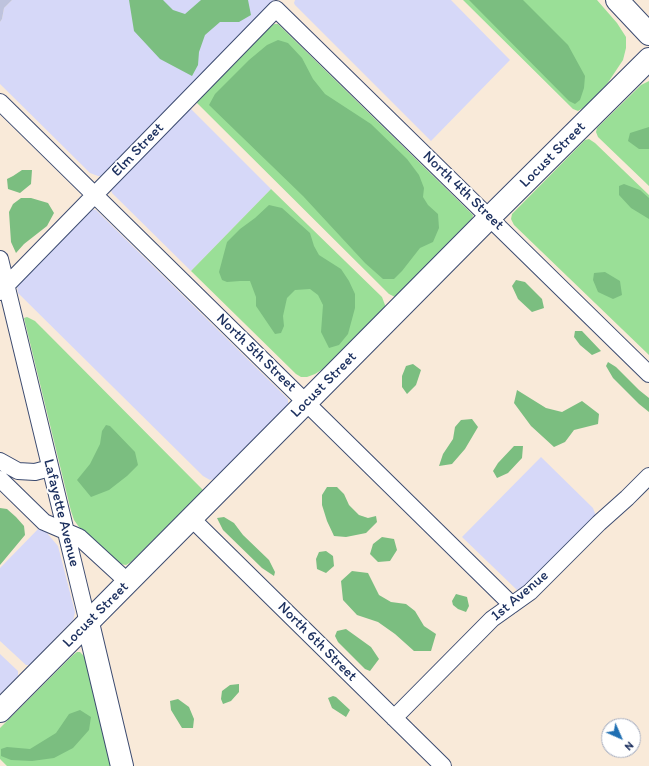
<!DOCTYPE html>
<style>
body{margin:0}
#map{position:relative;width:649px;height:766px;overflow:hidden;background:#f9ead9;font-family:Itim,sans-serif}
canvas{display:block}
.north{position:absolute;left:601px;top:718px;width:40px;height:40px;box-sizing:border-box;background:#fff;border:1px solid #a4acbf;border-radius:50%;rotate:135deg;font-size:11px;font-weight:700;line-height:16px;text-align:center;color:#1b2f5e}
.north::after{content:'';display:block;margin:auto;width:14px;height:18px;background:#1f6fb2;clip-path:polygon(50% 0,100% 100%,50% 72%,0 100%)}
</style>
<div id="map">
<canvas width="649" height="766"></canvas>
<div class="north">N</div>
</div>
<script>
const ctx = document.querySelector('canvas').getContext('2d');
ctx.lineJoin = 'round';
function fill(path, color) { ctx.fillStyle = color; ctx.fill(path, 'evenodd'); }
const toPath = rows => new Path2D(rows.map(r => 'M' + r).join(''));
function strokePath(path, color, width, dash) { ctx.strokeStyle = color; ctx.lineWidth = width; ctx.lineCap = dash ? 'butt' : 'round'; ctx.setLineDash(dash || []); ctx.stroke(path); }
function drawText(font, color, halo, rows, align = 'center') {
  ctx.font = font + ' Itim,sans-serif'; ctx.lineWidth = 4; ctx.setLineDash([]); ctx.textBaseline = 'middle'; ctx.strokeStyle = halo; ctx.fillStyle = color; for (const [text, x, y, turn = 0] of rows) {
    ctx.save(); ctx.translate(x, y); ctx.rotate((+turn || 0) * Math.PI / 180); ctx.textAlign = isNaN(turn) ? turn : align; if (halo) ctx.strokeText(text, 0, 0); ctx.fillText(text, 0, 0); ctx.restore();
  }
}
const built = toPath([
 [12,0,274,0,101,176,98,176,90,173,0,84,0,22,2,19,4,8],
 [295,0,451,0,510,60,431,141,295,5,294,3],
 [190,108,271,189,191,271,112,193,111,190],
 [91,209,96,210,288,399,288,404,287,406,214,479,210,480,203,476,18,293,17,286],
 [541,457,593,508,596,516,525,588,517,590,462,537],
 [41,526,58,546,75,612,74,617,73,620,29,665,26,665,0,641,0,568],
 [0,654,18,671,18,676,0,694]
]);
const industrial = toPath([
 [0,0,12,0,4,8,2,19,0,22]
]);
const green = toPath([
 [463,0,597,0,617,23,626,37,626,48,623,60,607,84,586,106,578,111,573,109],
 [275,24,278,24,473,215,472,220,395,297,389,294,197,103,197,101,271,25],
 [649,81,649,186,598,137,596,132,597,128,641,85],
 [589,139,595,143,649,195,649,355,514,225,511,219,512,214,585,140],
 [271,189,382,297,385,305,385,308,326,367,315,374,307,377,301,377,296,374,191,271],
 [27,317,35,321,42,328,203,490,131,562,126,565,120,564,116,562,79,527,74,520,71,511,24,318],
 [77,652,80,652,85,657,112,766,7,766,0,759,0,728,73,655]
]);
const forest = toPath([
 [129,0,163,0,173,10,185,14,201,0,248,0,251,15,239,22,220,22,205,35,199,52,198,65,192,76,160,59,134,31],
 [469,0,523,0,568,45,585,76,584,88,580,100,575,104,569,101],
 [278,40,288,43,302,58,313,79,325,94,371,124,407,159,419,175,424,188,423,197,428,205,438,214,439,228,433,242,420,248,402,271,394,279,383,279,365,263,303,196,209,105,215,94,249,60,267,45],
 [649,127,649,149,639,149,628,141,630,133],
 [22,170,32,170,31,184,20,193,8,189,7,179,13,176],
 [624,184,640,190,649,198,649,219,631,208,619,195,619,186],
 [21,198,31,198,48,203,54,213,47,226,24,244,16,253,11,242,9,212,13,204],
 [269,205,282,208,310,233,314,246,319,255,341,269,349,281,355,294,355,308,348,334,339,345,329,348,321,332,323,305,318,295,310,289,295,290,287,298,283,316,284,326,281,333,275,334,256,306,256,297,250,281,240,281,227,282,222,280,219,272,227,242,240,229,255,218],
 [605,272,620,281,622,295,613,299,598,292,593,280,594,273],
 [516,280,525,282,542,299,544,308,532,312,518,299,512,286],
 [575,331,582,331,601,351,592,355,580,345,574,337],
 [608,362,616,367,639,390,649,398,649,412,639,404,613,378,606,366],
 [413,364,421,370,416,385,407,394,402,387,402,376,406,366],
 [517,390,546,408,562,412,582,401,599,414,598,424,574,430,565,442,554,447,531,426,514,403],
 [472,419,478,427,465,449,452,464,439,466,443,454,453,439,455,427,461,420],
 [106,425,110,426,135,452,138,465,127,476,109,490,91,497,77,480,90,464,100,444,102,431],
 [514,446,523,446,522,458,508,473,497,478,493,471,498,463],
 [327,487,337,487,344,494,349,505,359,515,368,518,376,516,377,522,366,533,346,537,334,536,327,521,322,505,322,495],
 [0,508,7,509,16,517,24,526,25,535,0,565],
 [224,517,234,523,243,535,269,560,275,572,274,576,262,568,223,530,217,518],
 [382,537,394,539,397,550,390,561,378,562,370,554,373,544],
 [326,551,333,556,334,566,326,573,317,569,316,559,319,552],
 [352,571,368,573,379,595,391,602,406,604,415,611,424,626,436,634,431,651,414,651,395,634,378,622,357,615,343,600,341,581],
 [456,594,467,597,469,606,466,612,458,609,453,605,452,601],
 [346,629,371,647,379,659,370,671,365,669,338,642,335,636,337,631],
 [239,684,239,692,231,701,223,704,221,699,222,691,230,685],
 [333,696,336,697,350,710,346,717,332,708,328,698],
 [178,699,189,707,194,719,193,728,182,728,171,710,170,701],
 [80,710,91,717,89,730,73,748,54,758,32,761,11,760,1,756,1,749,7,747,30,749,56,733,69,714]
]);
const street = toPath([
 [0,102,512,605],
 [0,259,88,623],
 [0,292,276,9,649,374],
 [0,461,18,471,35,472,50,468],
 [0,479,44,522,79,537,128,582],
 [191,518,443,766],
 [394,718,492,619,530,592,599,523,627,498,649,476]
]);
const secondary = toPath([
 [88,623,122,766],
 [0,711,490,217,649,59]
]);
const highway = toPath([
 [617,0,649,34]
]);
const streetNames = [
 ["Elm Street",138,150,-46],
 ["Locust Street",553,155,-45],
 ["North 4th Street",463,191,44],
 ["North 5th Street",256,353,44],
 ["Locust Street",324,385,-45],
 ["Lafayette Avenue",61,513,76],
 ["1st Avenue",520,596,-40],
 ["Locust Street",96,615,-45],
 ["North 6th Street",317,642,45]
];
fill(built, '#d6d8f8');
fill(industrial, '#bec3dd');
fill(green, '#9adf97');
fill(forest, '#7bbe80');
strokePath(street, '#3c4b70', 18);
strokePath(secondary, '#3c4b70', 24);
strokePath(highway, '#3c4b70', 24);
strokePath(street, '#fff', 16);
strokePath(secondary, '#fff', 22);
strokePath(highway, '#fff', 22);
drawText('15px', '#1b2f5e', '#fff', streetNames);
</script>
